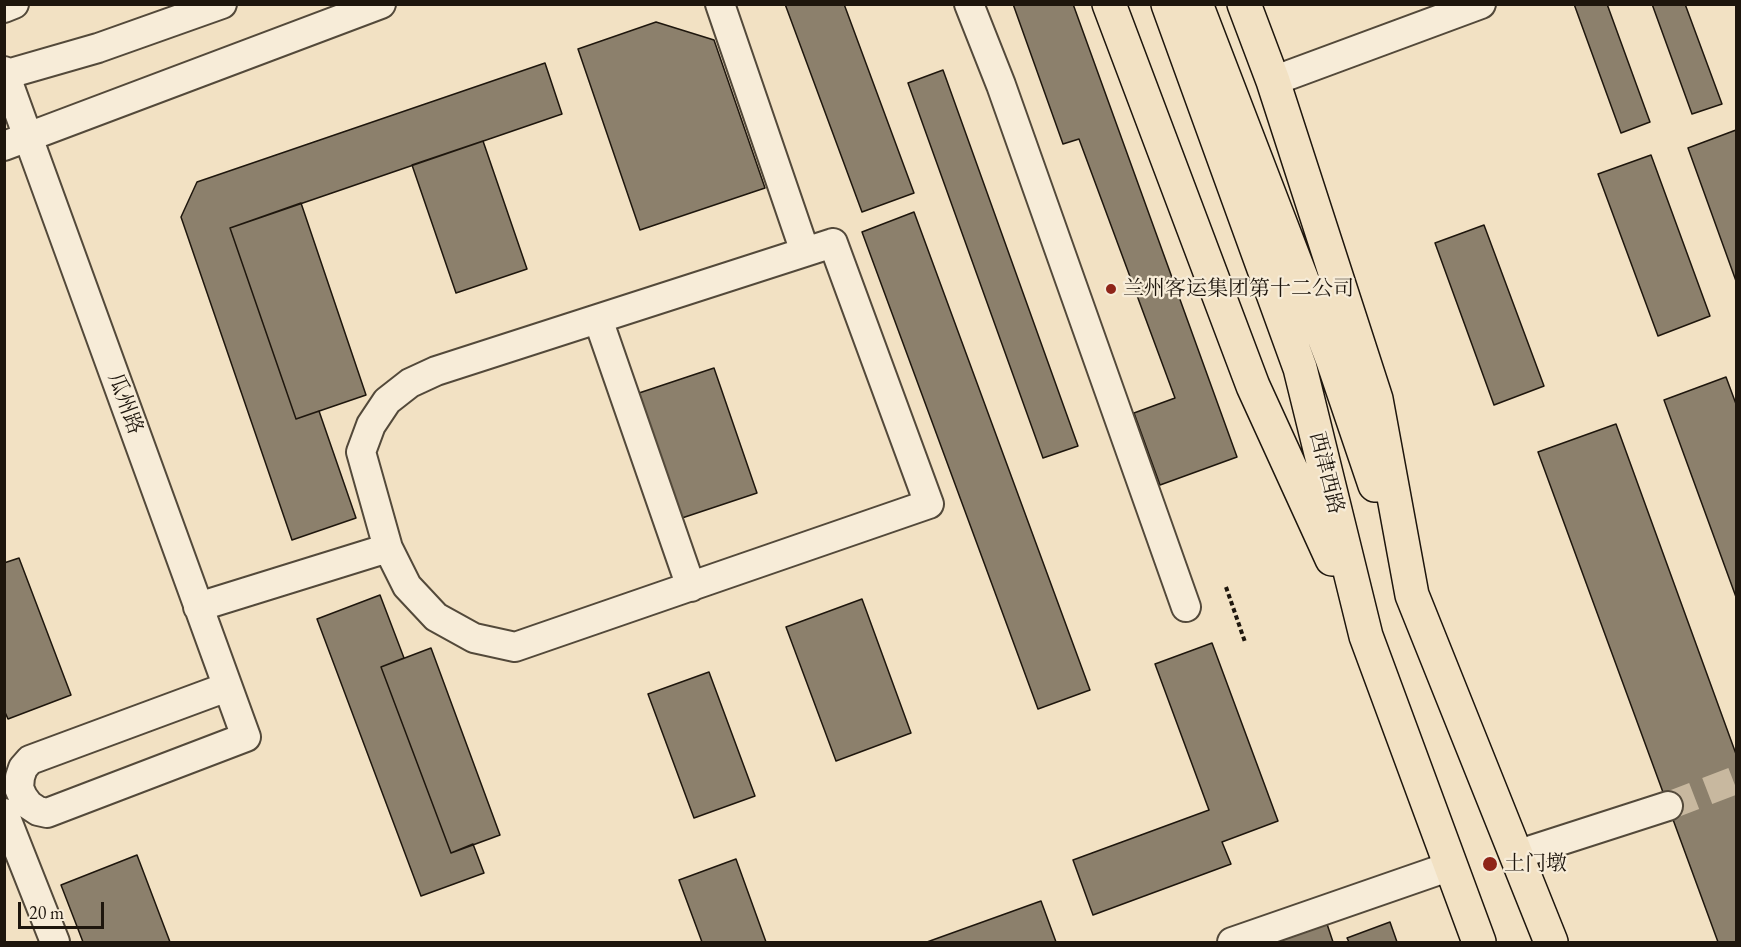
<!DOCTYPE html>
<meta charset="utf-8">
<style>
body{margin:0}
#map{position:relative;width:1741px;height:947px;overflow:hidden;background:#f2e1c3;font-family:"EB Garamond",serif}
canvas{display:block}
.frame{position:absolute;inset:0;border:6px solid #1e160d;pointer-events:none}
.scale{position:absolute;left:18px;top:902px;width:86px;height:27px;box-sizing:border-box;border:3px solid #1e160d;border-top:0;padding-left:8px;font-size:18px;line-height:21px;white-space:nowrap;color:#1e160d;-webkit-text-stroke:4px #f7ecd8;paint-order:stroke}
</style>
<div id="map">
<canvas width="1741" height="947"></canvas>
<div class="frame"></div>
<div class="scale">20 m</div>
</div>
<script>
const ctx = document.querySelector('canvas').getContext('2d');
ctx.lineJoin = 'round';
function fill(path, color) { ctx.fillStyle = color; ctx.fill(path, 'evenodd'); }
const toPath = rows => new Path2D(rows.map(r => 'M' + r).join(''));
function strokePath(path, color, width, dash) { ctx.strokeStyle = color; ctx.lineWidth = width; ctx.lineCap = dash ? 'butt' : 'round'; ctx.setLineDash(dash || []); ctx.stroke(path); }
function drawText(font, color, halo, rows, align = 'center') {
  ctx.font = font + ' "EB Garamond","Noto Serif SC",serif'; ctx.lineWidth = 4.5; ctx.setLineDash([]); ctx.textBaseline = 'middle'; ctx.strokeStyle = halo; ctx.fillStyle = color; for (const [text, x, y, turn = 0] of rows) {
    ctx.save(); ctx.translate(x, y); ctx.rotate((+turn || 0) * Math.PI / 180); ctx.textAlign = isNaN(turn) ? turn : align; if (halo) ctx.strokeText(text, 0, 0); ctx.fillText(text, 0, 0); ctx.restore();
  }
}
const building = toPath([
 [785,4,844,4,914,193,862,212,785,4],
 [1013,4,1073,4,1237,457,1160,485,1134,413,1175,398,1079,139,1063,144,1013,4],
 [1574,4,1607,4,1650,122,1621,133,1574,4],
 [1652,4,1685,4,1722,104,1692,114,1652,4],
 [656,22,714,40,765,188,640,230,578,49,656,22],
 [545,63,562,114,230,228,296,419,319,411,356,518,292,540,181,217,197,182,545,63],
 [943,70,1078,446,1043,458,908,83,943,70],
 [1736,130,1736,281,1688,148,1736,130],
 [483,141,527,269,456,293,412,165,483,141],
 [1651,155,1710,316,1658,336,1598,174,1651,155],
 [301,203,366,395,296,419,230,228,301,203],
 [914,212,1090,690,1038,709,862,232,914,212],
 [1484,225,1544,386,1494,405,1435,243,1484,225],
 [714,368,757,493,679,519,636,394,714,368],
 [1726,377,1736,404,1736,597,1664,400,1726,377],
 [1616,424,1736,754,1736,942,1718,942,1538,452,1616,424],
 [19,558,71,695,8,719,4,710,4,563,19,558],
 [380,595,404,658,381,667,451,853,473,844,484,873,421,896,317,619,380,595],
 [862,599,911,733,836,761,786,627,862,599],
 [1212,643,1278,821,1222,842,1231,864,1093,915,1073,860,1209,810,1155,664,1212,643],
 [431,648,500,835,451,853,381,667,431,648],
 [709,672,755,796,694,818,648,694,709,672],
 [137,855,170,942,83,942,61,885,137,855],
 [736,859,766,942,702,942,679,880,736,859],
 [1041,901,1056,942,927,942,1041,901],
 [1390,922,1397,942,1349,942,1347,938,1390,922],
 [1327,924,1333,942,1277,942,1327,924]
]);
const minorTunnel = toPath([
 [1668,806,1736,780]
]);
const path = toPath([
 [1226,587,1245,642]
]);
const minor = toPath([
 [720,4,805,252],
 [969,4,1001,85,1186,607],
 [4,8,14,4],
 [4,71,246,737,47,813,38,811,29,805,23,797,19,788,20,777,23,768,30,760,227,687],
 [4,75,98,48,222,4],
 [1273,81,1481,4],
 [4,146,381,4],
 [833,243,929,504,515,647,474,638,436,617,407,586,388,548,361,452,371,425,387,401,410,383,436,371,833,243],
 [598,319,691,587],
 [198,607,388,548],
 [4,813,55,942],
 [1516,855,1668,806],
 [1232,942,1451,866]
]);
const major = toPath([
 [1109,4,1253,386,1332,559],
 [1168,4,1300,368,1366,636,1479,942],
 [1196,4,1332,358,1375,485],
 [1244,4,1273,81,1376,399,1412,595,1551,942]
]);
const markers = [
 [1111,289,6,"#8f2418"],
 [1490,864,8,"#8f2418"]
];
const poiNames = [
 ["兰州客运集团第十二公司",1123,289],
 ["土门墩",1504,864]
];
const streetNames = [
 ["瓜州路",125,404,70],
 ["西津西路",1326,473,76]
];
fill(building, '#8c806c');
strokePath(building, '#1e160d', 1.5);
strokePath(minorTunnel, '#c8b89f', 28, [28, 14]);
strokePath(minor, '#53493a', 32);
strokePath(major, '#1e160d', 36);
strokePath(path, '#1e160d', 4, [4.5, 3]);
strokePath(minor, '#f7ecd8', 28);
strokePath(major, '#f2e1c3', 33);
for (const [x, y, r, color] of markers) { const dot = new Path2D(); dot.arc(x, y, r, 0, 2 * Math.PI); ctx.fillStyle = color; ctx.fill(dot); strokePath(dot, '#f7ecd8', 2); }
drawText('21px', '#1e160d', '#f7ecd8', poiNames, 'left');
drawText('21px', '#1e160d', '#f7ecd8', streetNames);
</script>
